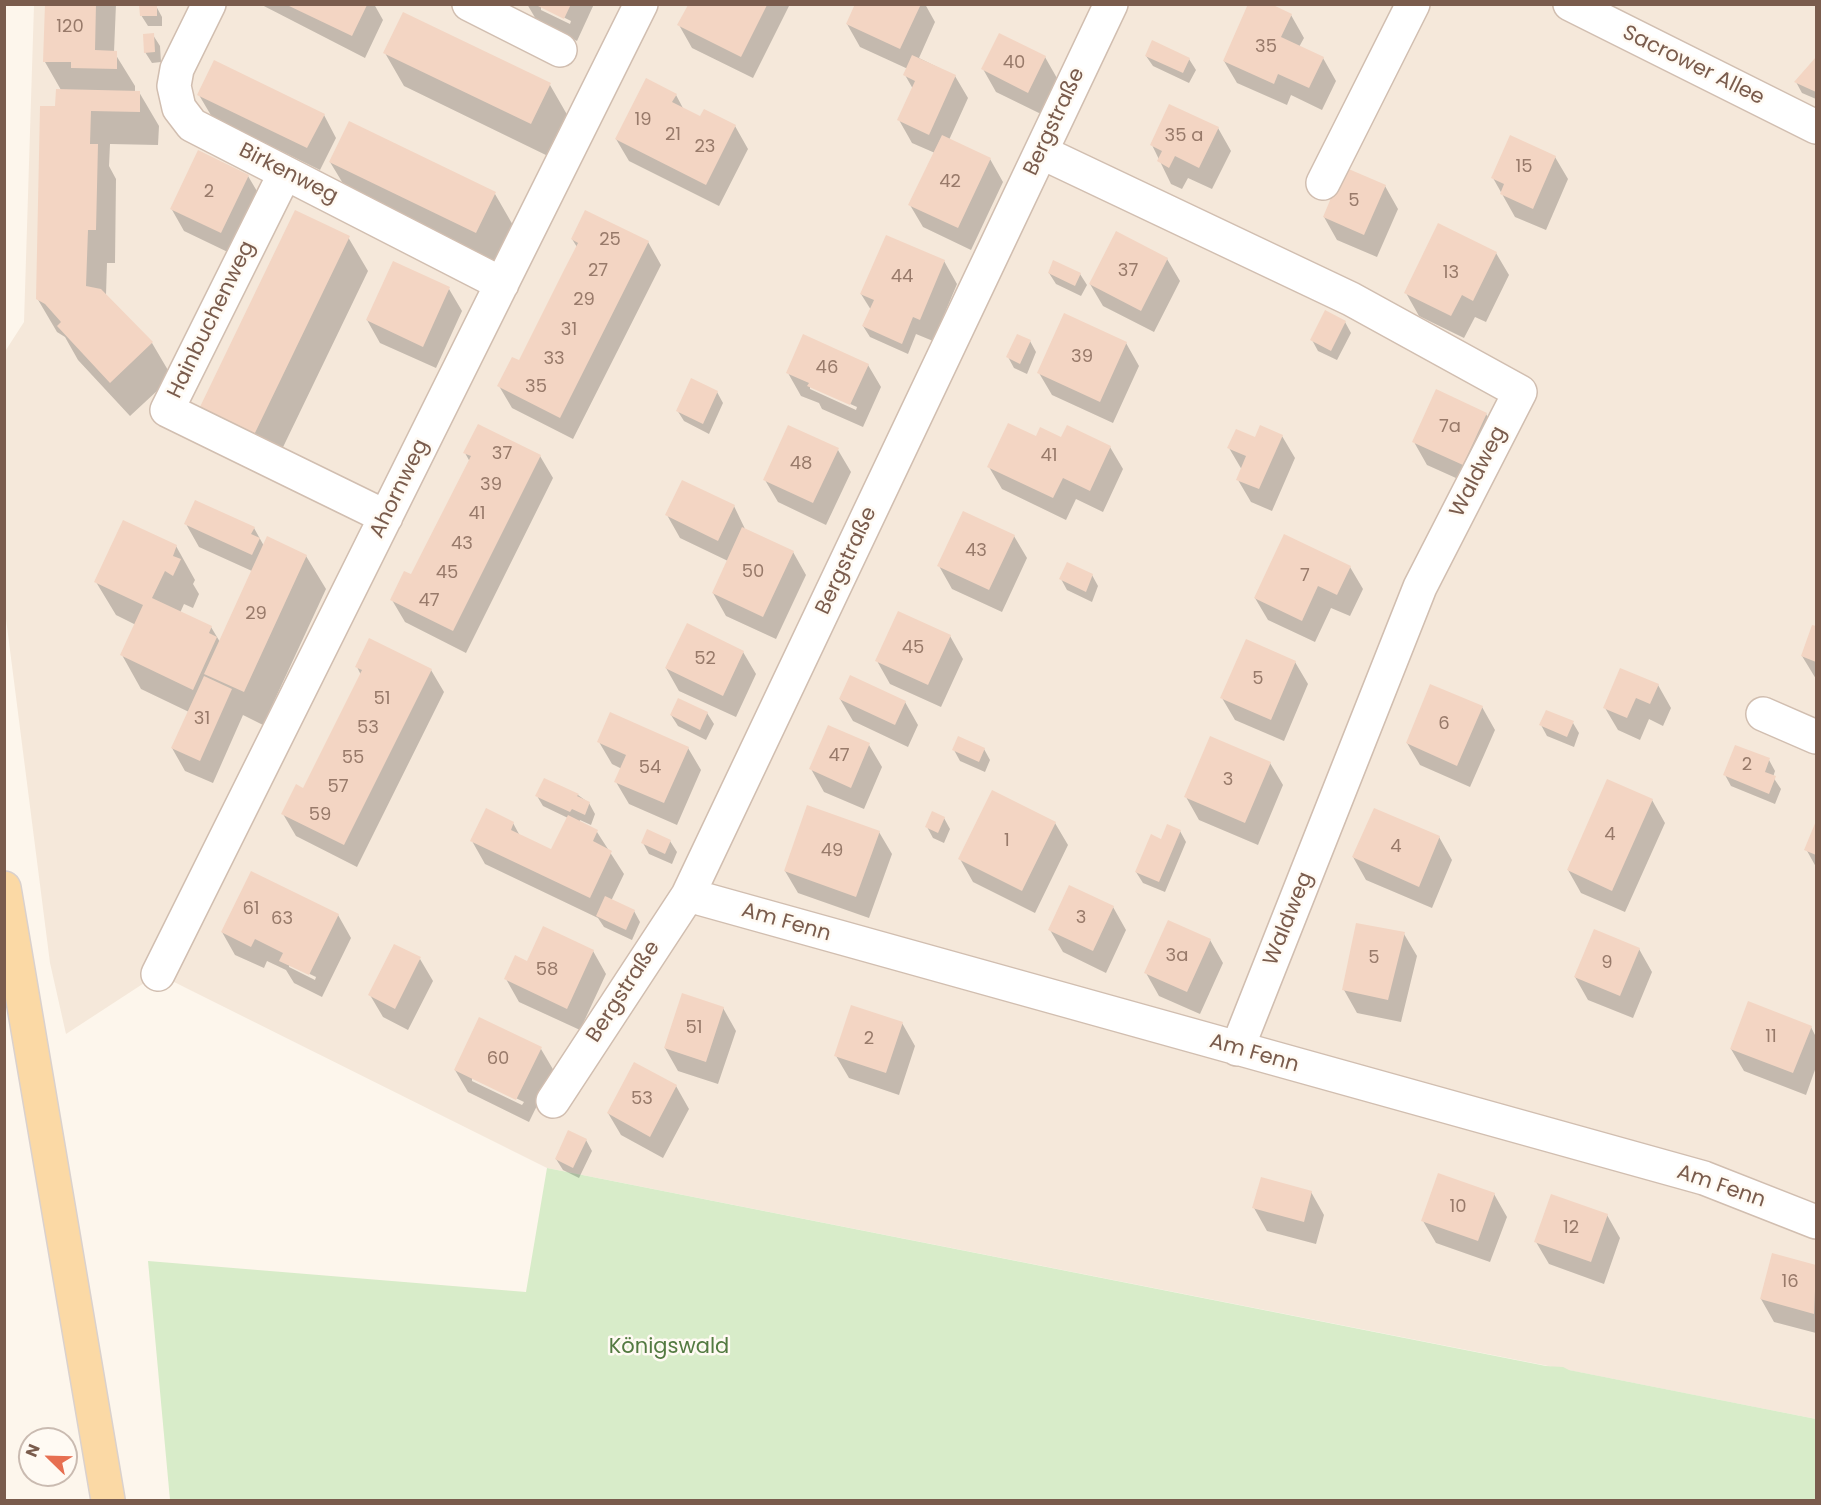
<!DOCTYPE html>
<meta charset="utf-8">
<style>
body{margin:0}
#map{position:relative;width:1821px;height:1505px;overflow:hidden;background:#fdf6ec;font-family:Poppins,sans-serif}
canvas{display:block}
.frame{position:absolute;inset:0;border:6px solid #7a5c4d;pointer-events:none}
.north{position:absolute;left:18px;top:1427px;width:60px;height:60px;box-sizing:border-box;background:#fffaf3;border:2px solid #cabbb1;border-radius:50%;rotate:293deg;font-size:16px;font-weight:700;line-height:24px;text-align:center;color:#7a5c4d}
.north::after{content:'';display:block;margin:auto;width:21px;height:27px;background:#e76f51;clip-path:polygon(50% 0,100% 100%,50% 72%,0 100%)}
</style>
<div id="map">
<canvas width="1821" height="1505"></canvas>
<div class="frame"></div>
<div class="north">N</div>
</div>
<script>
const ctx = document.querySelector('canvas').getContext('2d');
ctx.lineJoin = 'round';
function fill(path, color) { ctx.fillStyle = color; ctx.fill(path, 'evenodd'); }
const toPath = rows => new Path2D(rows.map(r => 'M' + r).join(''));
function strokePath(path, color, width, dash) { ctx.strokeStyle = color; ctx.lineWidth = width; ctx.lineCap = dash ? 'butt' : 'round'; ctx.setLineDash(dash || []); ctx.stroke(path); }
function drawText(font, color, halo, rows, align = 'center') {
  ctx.font = font + ' Poppins,sans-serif'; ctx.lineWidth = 5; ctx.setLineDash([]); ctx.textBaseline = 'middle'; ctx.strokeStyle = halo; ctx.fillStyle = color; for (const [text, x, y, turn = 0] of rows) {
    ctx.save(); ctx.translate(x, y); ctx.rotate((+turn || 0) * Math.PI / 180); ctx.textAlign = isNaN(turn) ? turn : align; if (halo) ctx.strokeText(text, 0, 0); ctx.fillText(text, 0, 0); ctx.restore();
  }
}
const residential = toPath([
 [34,5,1816,5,1816,1419,547,1168,158,974,66,1034,50,963,5,611,4,353,24,322]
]);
const green = toPath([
 [547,1168,1546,1366,1563,1367,1569,1370,1816,1419,1816,1500,170,1500,148,1261,526,1292]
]);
const shadow = toPath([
 [47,4,116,4,114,52,135,86,135,92,139,92,159,126,158,145,110,144,109,166,116,179,115,263,107,263,106,295,152,343,172,377,130,416,78,360,65,337,57,332,37,298,57,108,61,90,45,62],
 [260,4,374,4,383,20,365,58],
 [527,4,594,4,577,41,537,21],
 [541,6,571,21,570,24,541,10],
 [690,4,790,4,753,78,692,48,679,25],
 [856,4,925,4,935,22,919,58,955,76,968,98,949,140,990,159,1003,182,971,250,923,227,910,205,935,153,912,143,899,120,913,89,905,75,908,69,860,47,847,24],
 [156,6,162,17,162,26,148,26,141,15],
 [1291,15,1304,38,1299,47,1323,58,1336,81,1322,110,1291,95,1287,105,1237,83,1224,61],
 [153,35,160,46,161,62,152,63,145,52],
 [385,53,550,85,569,118,550,157,404,86],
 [1146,56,1189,59,1196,70,1189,83,1153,66],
 [1045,57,1058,80,1041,114,996,92,983,69],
 [1816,59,1816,99,1802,93,1796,82],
 [199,95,324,115,336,138,320,170,212,117],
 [676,95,684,110,701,118,735,126,748,149,719,206,629,161,616,139],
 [1218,128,1231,151,1212,189,1188,178,1182,189,1171,184,1152,145],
 [1555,157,1568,179,1546,230,1515,217,1493,178],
 [330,162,495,194,514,227,495,266,350,195],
 [248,176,261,198,234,255,184,231,171,208],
 [1385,186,1398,209,1377,257,1337,240,1324,217],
 [348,237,368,271,272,470,219,445],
 [572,239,648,242,661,265,573,439,512,408,499,386,519,362,577,247],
 [1496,253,1509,275,1486,322,1475,317,1464,338,1419,316,1406,293],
 [1167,259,1180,281,1154,332,1103,306,1090,284],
 [944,261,957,284,933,341,916,334,908,354,870,337,863,326,871,310,861,294],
 [1049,273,1080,274,1087,285,1081,296,1056,284],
 [449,289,462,311,436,368,380,343,367,320],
 [1345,322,1351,333,1337,360,1318,351,1312,340],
 [1030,341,1036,352,1027,374,1014,368,1008,357],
 [1126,343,1139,366,1113,423,1052,395,1039,373],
 [868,365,881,387,863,427,822,409,819,403,801,396,788,373],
 [810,386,857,407,856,410,810,389],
 [717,392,723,403,709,434,684,421,677,410],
 [1486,414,1499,436,1476,487,1427,465,1414,442],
 [1282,436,1295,458,1272,511,1251,502,1238,480,1242,470,1229,448,1255,439],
 [1062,439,1110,447,1123,469,1103,512,1076,499,1066,520,1002,489,989,467],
 [838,450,851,472,826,525,778,502,765,480],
 [465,453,540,456,553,478,466,653,405,622,392,600,412,576,470,462],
 [734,506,746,531,793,552,806,575,776,639,726,616,713,593,728,561,680,538,667,515],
 [186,524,254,528,264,546,306,556,326,589,263,725,243,715,213,783,185,771,172,748,189,712,141,689,122,655,136,625,116,615,96,582,176,546,195,580,193,584,199,594,193,608,184,604,180,613,211,627,220,642,252,571,199,547],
 [1014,536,1027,558,1002,612,952,589,939,566],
 [1350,567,1363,589,1350,616,1331,608,1315,642,1268,620,1255,598],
 [1092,575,1098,586,1092,602,1067,590,1061,579],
 [1813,627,1816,628,1816,679,1802,656],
 [950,636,963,659,941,707,890,684,877,661],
 [743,652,756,674,736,717,679,691,666,668],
 [1295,662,1308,684,1284,741,1235,720,1222,698],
 [357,667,431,670,444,692,357,867,296,836,283,814,304,790,361,675],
 [1658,685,1671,708,1663,726,1649,719,1640,740,1618,730,1605,708],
 [840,699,905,702,918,725,908,747,853,721],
 [679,700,707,713,714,724,706,740,678,726,671,715],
 [1482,707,1495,730,1470,787,1420,765,1407,743],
 [1573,723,1579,733,1574,747,1547,736,1541,725],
 [599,742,688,748,701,770,677,825,629,804,616,782,622,769,612,764],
 [869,745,882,767,864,809,824,792,811,769],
 [984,749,990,760,985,772,960,761,954,750],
 [1769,760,1775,771,1773,777,1781,789,1775,804,1731,786,1725,775],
 [1270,763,1283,785,1258,845,1199,820,1186,797],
 [578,795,589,803,595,814,591,825,580,820,579,823,597,832,624,874,611,901,634,911,640,922,632,940,604,927,598,918,485,864,472,841,513,823,520,836,552,851,568,818,543,806,537,796],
 [1652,800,1665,823,1625,912,1581,893,1568,870],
 [944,818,950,829,944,843,933,838,927,827],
 [1055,823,1068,845,1035,913,973,882,960,859],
 [1816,825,1816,867,1806,849],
 [1180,831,1186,842,1165,892,1143,883,1136,872,1162,841],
 [879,832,892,854,869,918,798,893,785,871],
 [1439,837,1452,860,1432,908,1366,880,1353,857],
 [670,841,677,852,672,864,649,854,643,843],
 [1113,907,1126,930,1106,973,1063,952,1050,930],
 [338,915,351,938,322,997,294,983,286,970,267,961,264,968,235,955,222,932],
 [289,964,316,977,315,980,289,967],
 [1404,934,1417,956,1401,1022,1357,1013,1344,990],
 [1210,940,1223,963,1200,1014,1159,996,1146,973],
 [1639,949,1652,972,1633,1018,1588,1000,1575,977],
 [593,951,606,974,580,1030,519,1002,506,979,528,963],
 [420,959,433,981,408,1030,383,1017,370,995],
 [723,1008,736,1031,718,1084,678,1071,665,1048],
 [902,1023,915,1046,899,1095,849,1078,836,1056],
 [1811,1027,1816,1037,1816,1067,1806,1095,1744,1071,1731,1049],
 [541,1049,554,1071,529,1122,468,1092,455,1070],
 [472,1077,524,1102,522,1105,472,1081],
 [635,1064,676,1086,689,1109,663,1158,621,1135,608,1113],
 [586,1140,592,1151,579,1178,563,1170,556,1159],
 [1311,1192,1324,1215,1316,1244,1267,1231,1254,1208],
 [1494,1194,1507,1217,1490,1262,1436,1243,1423,1221],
 [1607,1215,1620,1238,1604,1284,1549,1264,1536,1242],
 [1773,1255,1816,1267,1816,1333,1774,1322,1761,1299]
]);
const building = toPath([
 [45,4,96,4,95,50,117,51,117,69,71,68,71,62,43,62],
 [534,4,571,4,564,19],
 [855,4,921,4,900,49,846,24],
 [1248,4,1271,4,1292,14,1281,37,1324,57,1309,88,1278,74,1274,84,1223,61],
 [139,5,157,5,157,16,140,16],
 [287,5,367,5,352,36],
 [688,5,767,5,741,57,677,25],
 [403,12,551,83,531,124,383,53],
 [154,33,155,52,144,53,143,34],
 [999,33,1046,56,1028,93,981,69],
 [1152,40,1190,58,1183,73,1145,56],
 [912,55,956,75,929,135,897,120,915,81,903,75],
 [1816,57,1816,92,1794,82],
 [214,60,325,114,307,148,197,95],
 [646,78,677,94,672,102,700,116,704,109,736,125,706,185,615,139],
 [56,89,140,91,140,112,91,111,90,144,98,144,96,230,88,230,86,286,101,289,153,342,110,383,57,326,61,322,45,304,36,299,40,106,55,106],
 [1169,104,1219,127,1199,168,1175,156,1169,168,1157,161,1162,151,1150,145],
 [349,121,496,192,476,233,329,162],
 [942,135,991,158,958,228,908,205],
 [1510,135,1556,156,1533,209,1500,194,1504,184,1491,178],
 [198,150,249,175,221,233,170,209],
 [1344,167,1386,185,1364,235,1323,217],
 [295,210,350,236,253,437,198,411],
 [585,210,649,241,560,418,497,386,512,357,519,360,563,272,578,243,571,239],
 [1438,223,1497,252,1473,301,1462,295,1451,316,1404,293],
 [1116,231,1168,258,1141,311,1089,284],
 [886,235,945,260,920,320,913,317,902,344,862,326,874,300,860,294],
 [1053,260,1081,273,1075,286,1048,273],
 [393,261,450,287,423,347,366,320],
 [1325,310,1346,321,1331,351,1310,340],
 [1064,313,1127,342,1100,402,1037,373],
 [803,334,869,364,850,405,807,386,809,383,786,373],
 [1017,334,1031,340,1020,364,1006,357],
 [691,378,718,391,703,424,676,411],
 [1436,389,1487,413,1463,465,1412,442],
 [1008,423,1036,436,1040,427,1061,437,1067,425,1111,446,1090,491,1063,478,1053,498,987,467],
 [478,424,541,455,453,631,390,600,404,571,411,574,471,456,463,453],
 [788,425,839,448,813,503,763,480],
 [1260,425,1283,435,1259,489,1236,480,1246,456,1227,448,1236,429,1255,437],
 [682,480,735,505,718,541,665,515],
 [195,500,255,527,251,534,260,538,252,555,184,524],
 [963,511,1015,535,989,590,937,566],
 [123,520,177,545,173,556,181,559,173,576,165,571,152,598,212,626,209,633,217,637,193,690,120,655,143,605,94,582],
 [742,527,794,551,763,617,712,593],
 [1284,534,1351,566,1337,595,1318,586,1302,621,1254,598],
 [267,536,307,555,244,692,204,674],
 [1067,562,1093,574,1086,592,1059,579],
 [898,611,951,635,928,685,875,661],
 [687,623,744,651,723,696,665,668],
 [1812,625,1816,626,1816,662,1801,656],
 [369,638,432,669,344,845,281,814,296,784,303,788,362,670,355,667],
 [1246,639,1296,661,1271,720,1220,698],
 [1620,668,1659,684,1650,704,1636,698,1627,718,1603,708],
 [850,675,906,701,895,725,839,699],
 [204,676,232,689,200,761,171,748],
 [1430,684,1483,706,1457,766,1406,743],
 [678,698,708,712,700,730,670,715],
 [1546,710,1574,721,1567,737,1539,725],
 [610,712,689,747,664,803,614,782,626,755,597,742],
 [828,725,870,743,851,788,809,769],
 [958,736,985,748,979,762,952,750],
 [1210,736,1271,762,1245,823,1184,797],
 [1735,745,1770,758,1765,772,1776,776,1769,794,1723,775],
 [544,778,579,794,577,796,590,802,585,815,572,809,570,812,535,796],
 [1607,779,1653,799,1612,891,1567,870],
 [992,790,1056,822,1022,891,958,859],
 [807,805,880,831,856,897,784,871],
 [486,808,514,822,511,830,551,849,568,815,598,830,593,841,612,851,590,898,470,841],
 [1374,808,1440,836,1419,887,1352,857],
 [932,811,945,817,938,833,925,827],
 [1816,821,1816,855,1804,850],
 [1167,824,1181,830,1159,882,1135,872,1151,834,1161,839],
 [647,829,671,840,665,854,641,843],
 [251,871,339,914,309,975,279,961,283,953,255,939,251,947,221,932],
 [1069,885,1114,906,1093,951,1048,930],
 [605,896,635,910,626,930,596,916],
 [1168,920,1211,939,1187,992,1144,973],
 [1356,923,1405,932,1388,1000,1342,990],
 [543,926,594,950,567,1009,504,979,515,955,527,961],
 [1594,929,1640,948,1620,996,1574,977],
 [394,944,421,957,395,1009,368,995],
 [682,993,724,1007,706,1062,664,1048],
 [1748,1001,1812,1026,1793,1073,1730,1049],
 [851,1005,903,1022,886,1073,834,1056],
 [479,1017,542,1047,516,1100,454,1070],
 [634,1062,677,1085,650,1137,607,1113],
 [568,1130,587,1139,573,1168,555,1159],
 [1438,1173,1495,1193,1478,1241,1421,1221],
 [1261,1177,1312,1191,1304,1222,1252,1208],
 [1551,1194,1608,1214,1591,1262,1534,1242],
 [1772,1253,1816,1265,1814,1314,1760,1299]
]);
const minor = toPath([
 [209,4,177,69,174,86,179,108,192,125,502,284],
 [469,4,560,50],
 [1570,4,1816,127],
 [1041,152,1351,299,1520,392,1420,587,1237,1049],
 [285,173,167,410,386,517],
 [1323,183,1413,4],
 [1763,714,1816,737],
 [688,895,1704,1178,1816,1222],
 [158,974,641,4],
 [553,1101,688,895,1111,4]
]);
const major = toPath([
 [4,888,108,1500]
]);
const numberNames = [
 ["120",70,27],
 ["35",1266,47],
 ["40",1014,63],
 ["19",643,120],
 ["21",673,135],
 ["35 a",1184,136],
 ["23",705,147],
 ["15",1524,167],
 ["42",950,182],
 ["2",209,192],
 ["5",1354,201],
 ["25",610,240],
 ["27",598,271],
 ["37",1128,271],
 ["13",1451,273],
 ["44",902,277],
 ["29",584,300],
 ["31",569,330],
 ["39",1082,357],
 ["33",554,359],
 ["46",827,368],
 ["35",536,387],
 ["7a",1450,427],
 ["37",502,454],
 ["41",1049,456],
 ["48",801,464],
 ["39",491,485],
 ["41",477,514],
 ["43",462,544],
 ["43",976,551],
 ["50",753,572],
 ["45",447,573],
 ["7",1305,576],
 ["47",429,601],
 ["29",256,614],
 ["45",913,648],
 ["52",705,659],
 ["5",1258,679],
 ["51",382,699],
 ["31",202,719],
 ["6",1444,724],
 ["53",368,728],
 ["47",839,756],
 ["55",353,758],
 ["2",1747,765],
 ["54",650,768],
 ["3",1228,780],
 ["57",338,787],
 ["59",320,815],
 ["4",1610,835],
 ["1",1007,841],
 ["4",1396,847],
 ["49",832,851],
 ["61",251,909],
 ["3",1081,918],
 ["63",282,919],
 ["3a",1177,956],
 ["5",1374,958],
 ["9",1607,963],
 ["58",547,970],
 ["51",694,1028],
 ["11",1771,1037],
 ["2",869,1039],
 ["60",498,1059],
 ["53",642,1099],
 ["10",1458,1207],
 ["12",1571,1228],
 ["16",1790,1282]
];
const streetNames = [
 ["Sacrower Allee",1693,66,26],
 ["Bergstraße",1055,122,-65],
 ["Birkenweg",288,174,27],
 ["Hainbuchenweg",212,320,-64],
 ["Waldweg",1479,472,-63],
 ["Ahornweg",400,489,-64],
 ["Bergstraße",847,561,-65],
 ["Waldweg",1289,919,-68],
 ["Am Fenn",786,923,16],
 ["Bergstraße",624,992,-57],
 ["Am Fenn",1254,1054,16],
 ["Am Fenn",1721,1187,19]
];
const parkNames = [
 ["Königswald",669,1348]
];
fill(residential, '#f5e8da');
fill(green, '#d8ecc9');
fill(shadow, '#0003');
fill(building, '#f3d5c3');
strokePath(minor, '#d1beb0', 36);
strokePath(major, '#dad1cd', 36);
strokePath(minor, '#fff', 33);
strokePath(major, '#fbd9a5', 33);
drawText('18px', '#987a6a', null, numberNames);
drawText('21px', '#7a5c4d', '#fffaf3', streetNames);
drawText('21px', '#537a41', '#fffaf3', parkNames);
</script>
